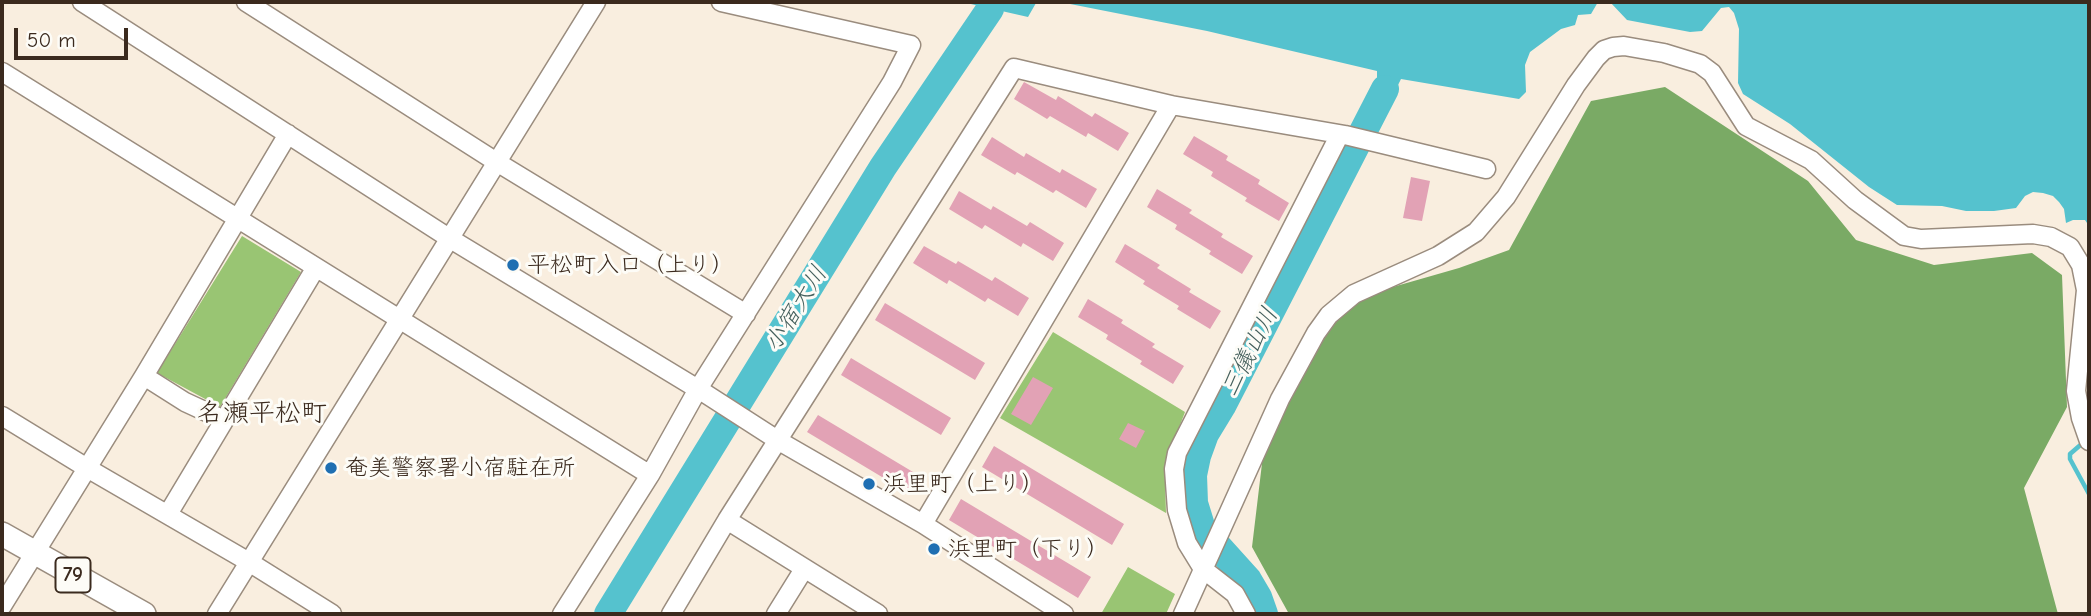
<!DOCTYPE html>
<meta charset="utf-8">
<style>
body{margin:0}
#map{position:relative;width:2091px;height:616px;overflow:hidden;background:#f9eedf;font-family:"Comic Neue",sans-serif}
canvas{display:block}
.frame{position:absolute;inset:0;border:4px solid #3b2a1e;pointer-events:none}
.scale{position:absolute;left:14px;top:28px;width:114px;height:32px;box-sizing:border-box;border:4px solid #3b2a1e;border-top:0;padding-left:9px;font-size:21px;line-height:24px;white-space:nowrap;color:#3b2a1e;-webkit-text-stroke:5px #fdfcf7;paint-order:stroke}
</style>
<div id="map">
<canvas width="2091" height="616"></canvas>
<div class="frame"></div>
<div class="scale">50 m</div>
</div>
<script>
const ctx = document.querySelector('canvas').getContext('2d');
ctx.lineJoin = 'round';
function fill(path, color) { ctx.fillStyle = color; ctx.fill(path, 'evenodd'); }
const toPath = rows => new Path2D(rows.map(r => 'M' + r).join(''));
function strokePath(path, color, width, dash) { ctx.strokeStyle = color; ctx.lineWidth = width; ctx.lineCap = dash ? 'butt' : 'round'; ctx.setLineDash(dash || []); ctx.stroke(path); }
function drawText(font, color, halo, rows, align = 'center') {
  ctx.font = font + ' "Comic Neue","Klee One",sans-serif'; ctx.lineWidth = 6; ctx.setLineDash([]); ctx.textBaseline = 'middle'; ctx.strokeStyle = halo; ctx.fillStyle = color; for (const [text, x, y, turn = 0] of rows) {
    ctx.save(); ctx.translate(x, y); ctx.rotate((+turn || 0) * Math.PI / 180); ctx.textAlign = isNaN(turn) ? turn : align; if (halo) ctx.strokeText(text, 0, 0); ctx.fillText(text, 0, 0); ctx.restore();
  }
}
const green = toPath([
 [242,236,301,272,220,407,157,373],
 [1053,332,1185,412,1167,459,1165,481,1166,513,1000,418],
 [1128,567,1175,594,1166,614,1101,614]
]);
const forest = toPath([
 [1665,87,1808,181,1856,240,1934,265,2032,253,2062,275,2067,407,2024,488,2058,614,1289,614,1252,547,1266,430,1344,301,1459,268,1509,250,1591,101]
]);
const water = toPath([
 [962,2,1041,2,1036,3,1028,17],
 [1060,2,1598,2,1591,14,1578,15,1575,25,1561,29,1530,52,1525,65,1526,92,1519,99,1401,79,1395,91,1377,86,1377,71,1207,31],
 [1610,2,2089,2,2089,226,2085,220,2073,220,2066,223,2064,209,2059,202,2053,196,2043,193,2033,192,2025,196,2016,208,1994,211,1966,211,1942,206,1897,205,1869,187,1790,124,1743,94,1738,83,1739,29,1734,13,1729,7,1721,8,1702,31,1690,32,1627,20]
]);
const stream = toPath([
 [2085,441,2070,454,2070,459,2089,494]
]);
const river = toPath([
 [608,614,883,167,990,9],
 [1264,614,1258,597,1248,580,1202,529,1194,503,1193,475,1197,456,1205,434,1222,406,1385,89]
]);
const building = toPath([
 [1024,82,1056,100,1058,96,1092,117,1095,113,1129,133,1118,151,1088,133,1086,137,1050,116,1047,119,1014,99],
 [1194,136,1228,156,1226,160,1260,180,1258,184,1289,203,1279,221,1245,201,1247,198,1211,176,1213,172,1183,154],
 [992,137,1024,157,1026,153,1060,173,1062,169,1097,189,1086,208,1056,190,1053,193,1017,172,1015,175,981,155],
 [1411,177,1430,181,1422,221,1403,218],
 [1157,189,1192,210,1189,213,1223,234,1221,237,1253,256,1242,274,1209,254,1211,251,1175,229,1177,225,1147,207],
 [959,191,991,210,993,206,1027,226,1030,222,1064,243,1053,261,1023,243,1021,247,985,225,982,229,949,209],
 [1125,244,1160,265,1157,268,1191,289,1189,292,1221,311,1210,329,1177,309,1179,306,1143,284,1145,281,1115,262],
 [924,246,956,264,958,261,992,281,995,277,1029,298,1018,316,988,298,985,302,949,280,947,284,913,263],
 [1088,299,1123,320,1121,323,1155,344,1152,347,1184,366,1173,384,1140,364,1142,361,1106,339,1108,335,1078,317],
 [885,303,985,363,975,380,875,320],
 [851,358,951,418,941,435,841,375],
 [1033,377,1053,388,1031,425,1011,414],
 [818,415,918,475,907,492,807,432],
 [1128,423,1145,431,1136,448,1119,439],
 [994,446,1124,524,1112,545,982,467],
 [961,499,1091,577,1078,598,949,520]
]);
const minor = toPath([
 [82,2,449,238,706,394,779,441,923,524,1064,614],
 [246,2,495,161,746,314],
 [2,72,650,475],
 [144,376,185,402,224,420],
 [2,416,87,468,249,562,332,614],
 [168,514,315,269],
 [727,520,878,614],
 [923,524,1171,105],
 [2,606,144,376,288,134],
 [217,614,596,2],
 [562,614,650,475,698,389,892,82,911,45,721,2],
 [671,614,727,520,1014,68,1171,105,1345,135,1486,169],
 [776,614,804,569],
 [1183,614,1280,399,1316,333,1329,315,1354,294,1438,256,1476,232,1506,197,1576,85,1596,58,1604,50,1613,47,1624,46,1664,53,1700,64,1712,73,1746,126,1811,160,1855,200,1904,236,1921,239,2033,234,2051,237,2070,247,2081,265,2086,290,2076,391,2081,418,2089,441],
 [1246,614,1235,594,1203,569,1187,543,1177,510,1174,469,1177,453,1339,136]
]);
const major = toPath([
 [2,534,144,614]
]);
const markers = [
 [513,265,7,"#1f6fb2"],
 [331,468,7,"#1f6fb2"],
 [869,484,7,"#1f6fb2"],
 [934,549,7,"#1f6fb2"]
];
const shields = [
 [73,575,35]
];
const shieldNames = [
 ["79",73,575]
];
const poiNames = [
 ["平松町入口（上り）",527,265],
 ["奄美警察署小宿駐在所",345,468],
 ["浜里町（上り）",883,484],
 ["浜里町（下り）",948,549]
];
const waterNames = [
 ["小宿大川",796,309,-58],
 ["三儀山川",1250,352,-63]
];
const quarterNames = [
 ["名瀬平松町",262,414]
];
fill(green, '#99c573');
fill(forest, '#7aaa65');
fill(water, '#55c2ce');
strokePath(stream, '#55c2ce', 4.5);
strokePath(river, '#55c2ce', 28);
fill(building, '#e2a2b5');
strokePath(minor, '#9a8c7e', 21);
strokePath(major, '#9a8c7e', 26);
strokePath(minor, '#fff', 18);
strokePath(major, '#fff', 23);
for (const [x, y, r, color] of markers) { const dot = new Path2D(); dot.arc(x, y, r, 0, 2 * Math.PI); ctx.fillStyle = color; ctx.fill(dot); strokePath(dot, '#fdfcf7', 2.5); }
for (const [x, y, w] of shields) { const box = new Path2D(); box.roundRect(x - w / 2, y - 17.5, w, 35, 5); ctx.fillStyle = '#fdfcf7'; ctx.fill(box); strokePath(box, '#3b2a1e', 2); }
drawText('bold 21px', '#3b2a1e', null, shieldNames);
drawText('23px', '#3b2a1e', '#fdfcf7', poiNames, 'left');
drawText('italic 24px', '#445f5c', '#fdfcf7', waterNames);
drawText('26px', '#3b2a1e', '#fdfcf7', quarterNames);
</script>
